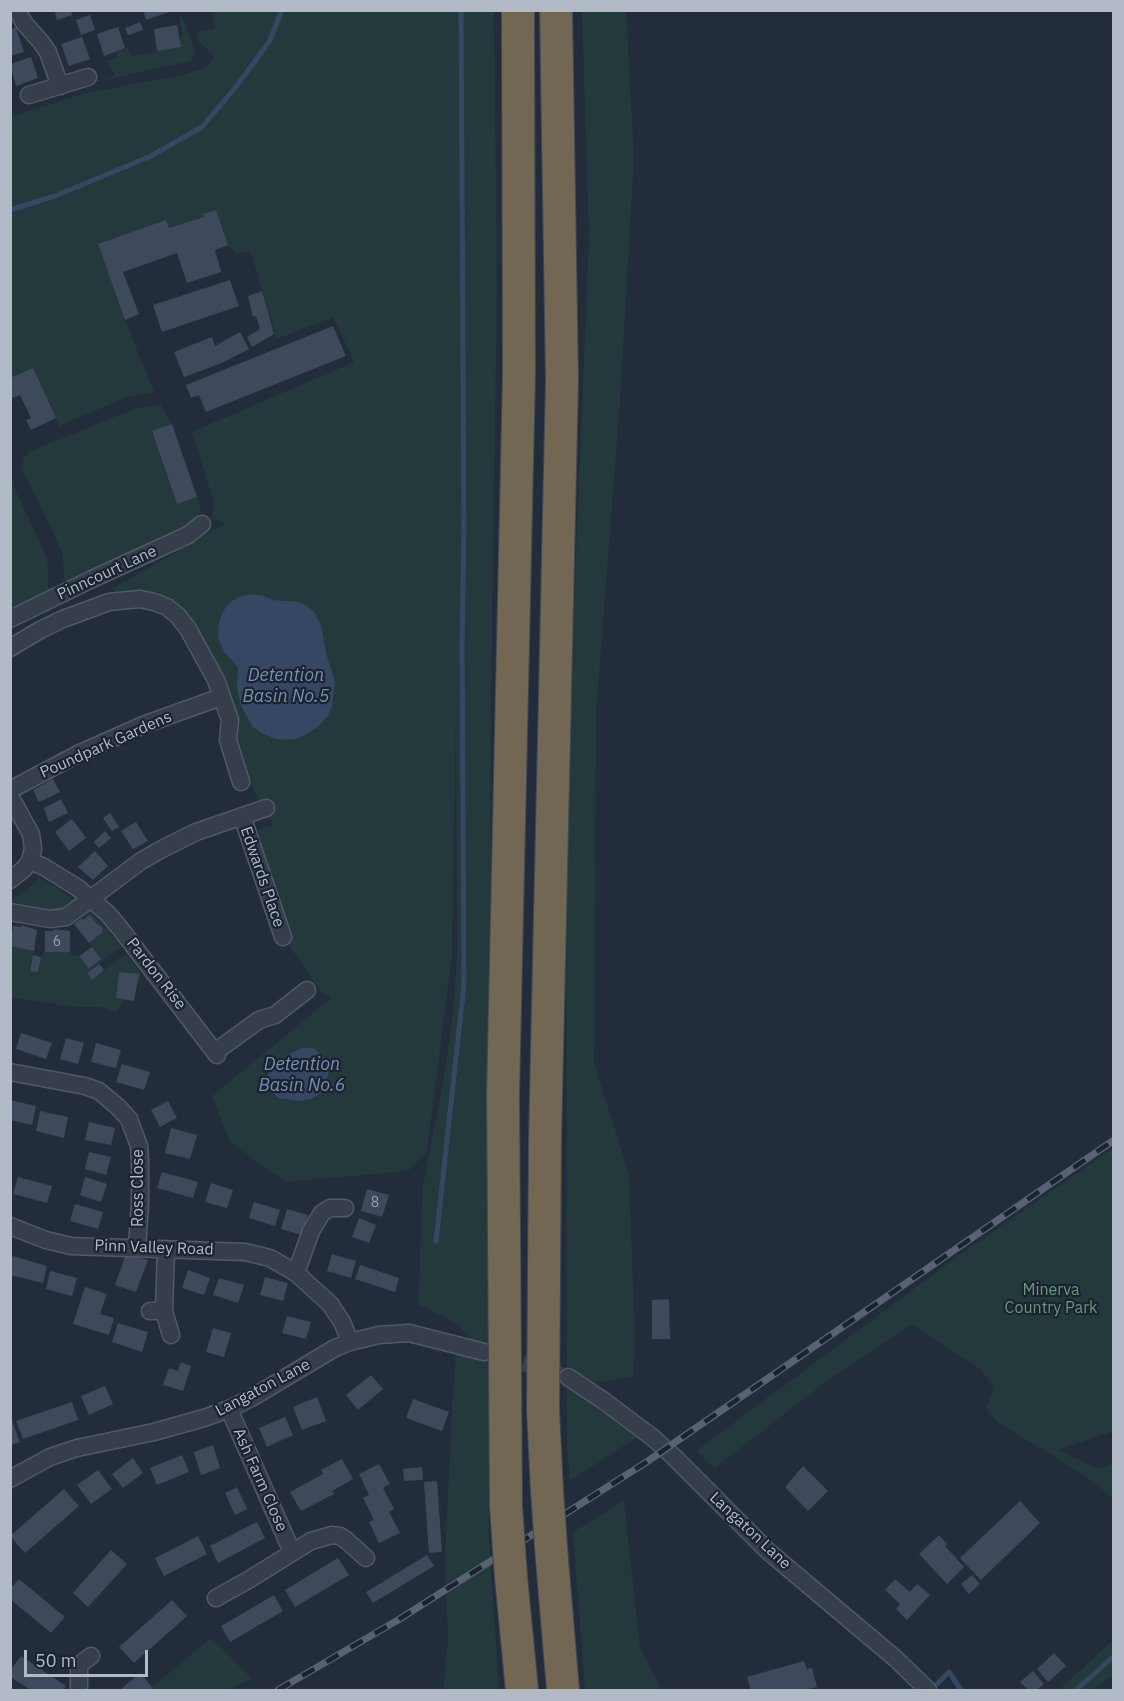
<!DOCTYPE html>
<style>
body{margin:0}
#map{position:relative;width:1124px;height:1701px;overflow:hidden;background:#222c3b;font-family:"IBM Plex Sans",sans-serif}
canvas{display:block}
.frame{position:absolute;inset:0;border:12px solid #b2b9c7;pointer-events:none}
.scale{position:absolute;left:24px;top:1650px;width:124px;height:27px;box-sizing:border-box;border:3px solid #b2b9c7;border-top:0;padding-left:8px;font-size:18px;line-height:21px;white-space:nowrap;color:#b2b9c7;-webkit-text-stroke:4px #1b2330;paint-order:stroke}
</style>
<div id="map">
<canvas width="1124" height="1701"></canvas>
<div class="frame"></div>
<div class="scale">50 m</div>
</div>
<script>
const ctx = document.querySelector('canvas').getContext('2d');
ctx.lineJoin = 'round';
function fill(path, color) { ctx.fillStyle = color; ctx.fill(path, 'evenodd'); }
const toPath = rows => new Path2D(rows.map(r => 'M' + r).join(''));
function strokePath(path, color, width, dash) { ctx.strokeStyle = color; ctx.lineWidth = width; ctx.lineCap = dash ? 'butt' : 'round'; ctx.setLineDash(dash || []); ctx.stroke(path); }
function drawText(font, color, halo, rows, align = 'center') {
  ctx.font = font + ' "IBM Plex Sans",sans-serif'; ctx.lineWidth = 4.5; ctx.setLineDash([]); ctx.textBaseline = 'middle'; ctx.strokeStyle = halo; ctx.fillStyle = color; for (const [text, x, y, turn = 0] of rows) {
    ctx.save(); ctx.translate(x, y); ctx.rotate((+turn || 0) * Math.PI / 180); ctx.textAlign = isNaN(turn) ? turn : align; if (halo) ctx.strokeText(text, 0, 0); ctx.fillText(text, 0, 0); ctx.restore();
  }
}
const green = toPath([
 [626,10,634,157,620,402,596,715,594,1062,629,1175,635,1339,633,1377,589,1383,639,1436,570,1481,567,1447,566,800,589,238,582,11],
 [212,11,494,11,497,282,491,701,489,1536,499,1690,443,1690,448,1641,445,1561,452,1407,456,1355,483,1351,454,1322,418,1304,423,1185,444,1078,454,1005,457,953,456,711,452,954,427,1152,408,1171,285,1182,230,1142,212,1096,331,998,321,992,283,937,253,831,274,825,247,780,230,720,178,616,122,600,112,589,226,523,210,519,215,506,192,432,354,362,333,317,277,339,250,251,236,254,228,245,216,210,203,214,204,217,169,228,165,221,98,245,125,320,154,392,127,397,59,426,33,368,11,378,10,117,86,93,182,75,208,67,214,57,199,41,197,32,215,28],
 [179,17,182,17,185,22,187,33,189,33,194,50,195,55,191,61,90,83,90,82,111,77,114,75,114,72,109,67,106,61,118,57,116,52,128,48,130,54,134,56,157,51,179,37,183,36],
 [161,405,172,424,152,432,177,504,197,497,201,509,196,520,188,526,156,543,65,583,62,552,22,468,23,459,30,451,137,408],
 [10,479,47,557,49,597,10,616],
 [39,878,58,888,77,902,59,913,11,905,11,900,31,886],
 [87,910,107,929,121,947,87,973,92,979,126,954,141,973,140,983,138,982,138,974,119,972,116,998,125,999,116,1012,100,1007,74,1007,11,997,10,946,34,951,30,970,38,972,41,957,45,952,70,952,70,954,79,956,89,969,101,959,89,943,103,932,103,929,100,924,98,925,90,915,86,918,83,913],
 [1113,1148,1113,1431,1057,1450,1099,1469,1113,1463,1113,1498,1082,1474,996,1421,986,1409,994,1387,979,1368,912,1325,827,1381,715,1468,696,1451,958,1256],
 [624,1500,640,1647,662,1690,585,1690,573,1532],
 [211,1638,252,1679,227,1690,155,1690,152,1687],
 [1113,1640,1113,1676,1093,1690,1055,1690,1061,1688]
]);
const water = toPath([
 [250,594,264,596,273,600,298,602,307,606,314,612,321,625,326,653,335,682,332,706,328,716,319,726,307,734,297,739,286,740,275,739,262,733,253,727,241,706,237,687,238,667,225,653,219,641,218,633,219,622,224,610,229,603,239,597],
 [303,1048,313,1048,321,1054,327,1061,329,1070,325,1089,320,1094,311,1099,298,1101,278,1098,266,1085,267,1075,277,1063,293,1052]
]);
const stream = toPath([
 [10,210,55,196,151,156,202,127,235,88,269,42,282,10],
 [436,1241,464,985,462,643,464,530,461,10],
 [932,1689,949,1672,961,1690],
 [1076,1690,1114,1656]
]);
const building = toPath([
 [59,10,71,10,72,15,57,20,55,12],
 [143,10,172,10,172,11,146,20],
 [90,15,95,30,81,35,76,20],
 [140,22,143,30,128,35,125,28],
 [177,25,181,47,157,51,154,29],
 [118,27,125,48,104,56,97,34],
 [16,28,24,52,10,56,10,29],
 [82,37,90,59,69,66,61,44],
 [31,57,38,78,16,86,10,64],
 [216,210,228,245,215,250,221,272,187,283,177,253,123,272,139,314,125,320,98,244,166,220,169,228,204,217,203,214],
 [230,280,239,306,162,332,153,305],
 [262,291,274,334,252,347,247,337,260,329,256,316,253,317,248,296],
 [333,326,346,356,206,412,199,395,191,398,186,385],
 [240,332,249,349,222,363,184,377,174,352,212,337,215,346],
 [33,368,56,418,31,430,26,420,31,418,20,395,10,399,10,378],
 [172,424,197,497,177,504,152,431],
 [53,779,60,792,39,802,33,790],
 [61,799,68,813,49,822,44,808],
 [110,813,119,827,112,831,103,818],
 [72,819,86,838,69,851,55,832],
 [136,822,148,841,133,849,121,831],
 [105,831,111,838,99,848,94,842],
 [95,851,108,866,93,880,78,867],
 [90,915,98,925,99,924,103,929,102,930,103,932,89,943,74,924,82,918,83,920],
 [21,925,37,930,34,951,10,946,13,926,21,927],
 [54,929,70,931,70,952,45,952,45,931,53,931],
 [92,947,101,959,89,969,79,956],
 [33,955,41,957,38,972,30,971],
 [99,964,104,970,92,980,87,973],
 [119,972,139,974,134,1001,116,998],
 [21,1033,52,1043,46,1059,16,1049],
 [66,1038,84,1043,78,1064,60,1059],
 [96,1043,121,1050,116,1068,91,1062],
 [122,1064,150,1072,144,1090,116,1082],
 [10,1100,36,1106,32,1125,10,1120],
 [168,1101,177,1118,160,1127,151,1110],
 [40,1111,68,1117,64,1138,36,1131],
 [89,1122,115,1128,111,1145,85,1140],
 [171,1128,197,1135,190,1159,165,1153],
 [89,1152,111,1157,106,1175,85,1169],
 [162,1172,198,1182,193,1198,157,1188],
 [18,1177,52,1186,47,1203,13,1194],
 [85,1177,107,1184,101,1202,80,1195],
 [211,1183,233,1190,227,1208,205,1202],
 [367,1189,389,1195,382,1217,361,1211],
 [254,1202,280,1210,275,1226,249,1218],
 [75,1204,103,1212,98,1229,70,1221],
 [287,1209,308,1215,302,1235,281,1229],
 [359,1218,376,1225,369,1243,352,1237],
 [126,1254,148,1260,136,1292,115,1285],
 [332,1254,356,1261,351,1278,327,1271],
 [13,1256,47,1266,43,1283,10,1275,10,1266],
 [360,1265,399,1278,395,1292,355,1279],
 [188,1270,210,1278,204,1295,182,1288],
 [50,1271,77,1278,72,1296,46,1289],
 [265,1277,288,1283,283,1301,260,1295],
 [219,1278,244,1285,238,1303,213,1295],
 [85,1287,107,1294,100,1314,114,1318,109,1335,73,1324],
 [669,1299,670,1339,652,1339,652,1300],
 [287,1316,311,1322,306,1339,282,1333],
 [118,1323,148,1332,142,1352,112,1342],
 [213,1328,231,1333,224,1357,206,1352],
 [181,1362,191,1366,183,1391,163,1385,169,1368,178,1371],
 [371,1375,383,1389,358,1410,346,1395],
 [105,1386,113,1404,89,1415,81,1396],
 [317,1397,326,1421,302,1430,293,1407],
 [413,1399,449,1412,442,1431,406,1418],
 [72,1402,78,1420,23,1439,16,1421],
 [285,1417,293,1435,267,1447,259,1428],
 [10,1421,12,1421,20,1442,10,1445],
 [213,1445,220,1468,201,1475,194,1452],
 [182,1455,189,1472,157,1485,150,1468],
 [133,1458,143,1473,123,1488,112,1474],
 [342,1459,353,1479,332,1491,334,1494,301,1511,290,1492,323,1474,321,1470],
 [379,1464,390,1484,383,1488,394,1509,389,1512,400,1533,379,1543,369,1522,374,1520,363,1498,369,1495,359,1474],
 [803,1466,828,1491,808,1511,785,1487],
 [422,1467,423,1480,404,1481,403,1469],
 [98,1470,112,1489,91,1504,77,1485],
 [437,1481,442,1552,429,1553,424,1482],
 [237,1487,247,1509,235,1515,225,1493],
 [64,1489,79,1506,25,1553,10,1536],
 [1020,1501,1040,1523,981,1580,960,1558],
 [257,1522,265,1538,218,1563,210,1546],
 [939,1535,947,1544,945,1546,964,1567,947,1584,919,1554],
 [198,1536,207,1554,164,1576,155,1558],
 [111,1550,127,1564,88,1607,73,1593],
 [427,1555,434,1566,373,1603,366,1592],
 [338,1558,349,1575,295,1607,285,1590],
 [972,1575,980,1584,969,1594,961,1584],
 [19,1579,65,1617,51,1633,10,1599,10,1589],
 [895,1579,910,1592,917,1584,930,1595,907,1620,896,1609,900,1604,885,1590],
 [274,1595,283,1611,230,1642,221,1626],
 [172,1600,187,1616,134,1663,119,1647],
 [1054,1653,1066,1666,1048,1682,1037,1669],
 [21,1656,66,1686,63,1690,31,1690,10,1677,10,1671],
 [804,1661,807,1669,812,1668,817,1687,803,1690,751,1690,747,1677],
 [1033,1671,1044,1684,1037,1690,1028,1690,1020,1682],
 [140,1673,153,1688,151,1690,120,1690]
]);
const minorTunnel = toPath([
 [500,1356,568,1377]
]);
const minor = toPath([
 [17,10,24,23,41,42,48,52,60,86],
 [29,95,88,77],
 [10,619,90,580,188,535,202,524],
 [10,648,40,630,63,619,109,602,140,599,154,602,167,607,178,616,188,629,216,680,230,720,228,740,241,782],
 [10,790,78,754,143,725,221,697],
 [10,796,31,834,33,849,30,861,24,869,10,880],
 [242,816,283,937],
 [30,861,44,867,78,888,108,914,119,927,217,1055],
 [10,912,50,919,66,917,141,861,162,849,196,832,266,808],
 [215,1052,259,1020,275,1015,307,990],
 [10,1072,85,1086,99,1091,118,1107,129,1119,139,1146,140,1160,140,1203,137,1247],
 [10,1226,46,1240,71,1246,245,1252,270,1258,296,1273,330,1304,342,1322,350,1342],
 [296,1273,311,1231,322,1213,330,1208,345,1208],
 [150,1311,164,1311,166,1249],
 [164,1311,171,1335],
 [568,1377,604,1401,652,1437,674,1457,769,1552,896,1659,928,1690],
 [229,1409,292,1552],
 [10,1479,50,1457,77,1448,154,1432,204,1418,229,1409,253,1397,335,1348,350,1342,379,1335,409,1333,484,1352],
 [216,1598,250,1579,311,1541,332,1535,340,1536,346,1540,366,1558],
 [79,1690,79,1665,91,1656]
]);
const motorway = toPath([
 [547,1491,543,1410,545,1141,562,380,556,10],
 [506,1506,503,1095,519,374,518,10],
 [552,1560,563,1690],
 [511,1577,522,1690]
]);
const rail = toPath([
 [278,1690,398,1620,645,1463,1114,1140]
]);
const motorwayBridge = toPath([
 [547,1491,552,1560],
 [506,1506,511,1577]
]);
const numberNames = [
 ["6",57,942],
 ["8",375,1203]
];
const streetNames = [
 ["Pinncourt Lane",107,573,-25],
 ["Poundpark Gardens",106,745,-24],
 ["Edwards Place",262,877,71],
 ["Pardon Rise",156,974,52],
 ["Ross Close",138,1188,-90],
 ["Pinn Valley Road",154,1248,2],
 ["Langaton Lane",263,1388,-28],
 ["Ash Farm Close",260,1480,66],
 ["Langaton Lane",750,1531,43]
];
const parkNames = [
 ["Minerva",1051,1290],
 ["Country Park",1051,1308]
];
const waterNames = [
 ["Detention",286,676],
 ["Basin No.5",286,697],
 ["Detention",302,1065],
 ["Basin No.6",302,1086]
];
fill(green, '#24393c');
fill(water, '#364763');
strokePath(stream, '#364763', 5);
fill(building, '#3e4a5b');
strokePath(minorTunnel, '#384150', 16, [16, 8]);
strokePath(minor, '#515966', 19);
strokePath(motorway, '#414956', 34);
strokePath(minor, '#363e4c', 16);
strokePath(motorway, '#726753', 32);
strokePath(rail, '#586273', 7);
strokePath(rail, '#1b2330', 4.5, [14]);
strokePath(motorwayBridge, '#414956', 34, []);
strokePath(motorwayBridge, '#726753', 32);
drawText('14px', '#959dac', null, numberNames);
drawText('16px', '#b2b9c7', '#1b2330', streetNames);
drawText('16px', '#689875', '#1b2330', parkNames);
drawText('italic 18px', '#798eb0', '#1b2330', waterNames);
</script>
